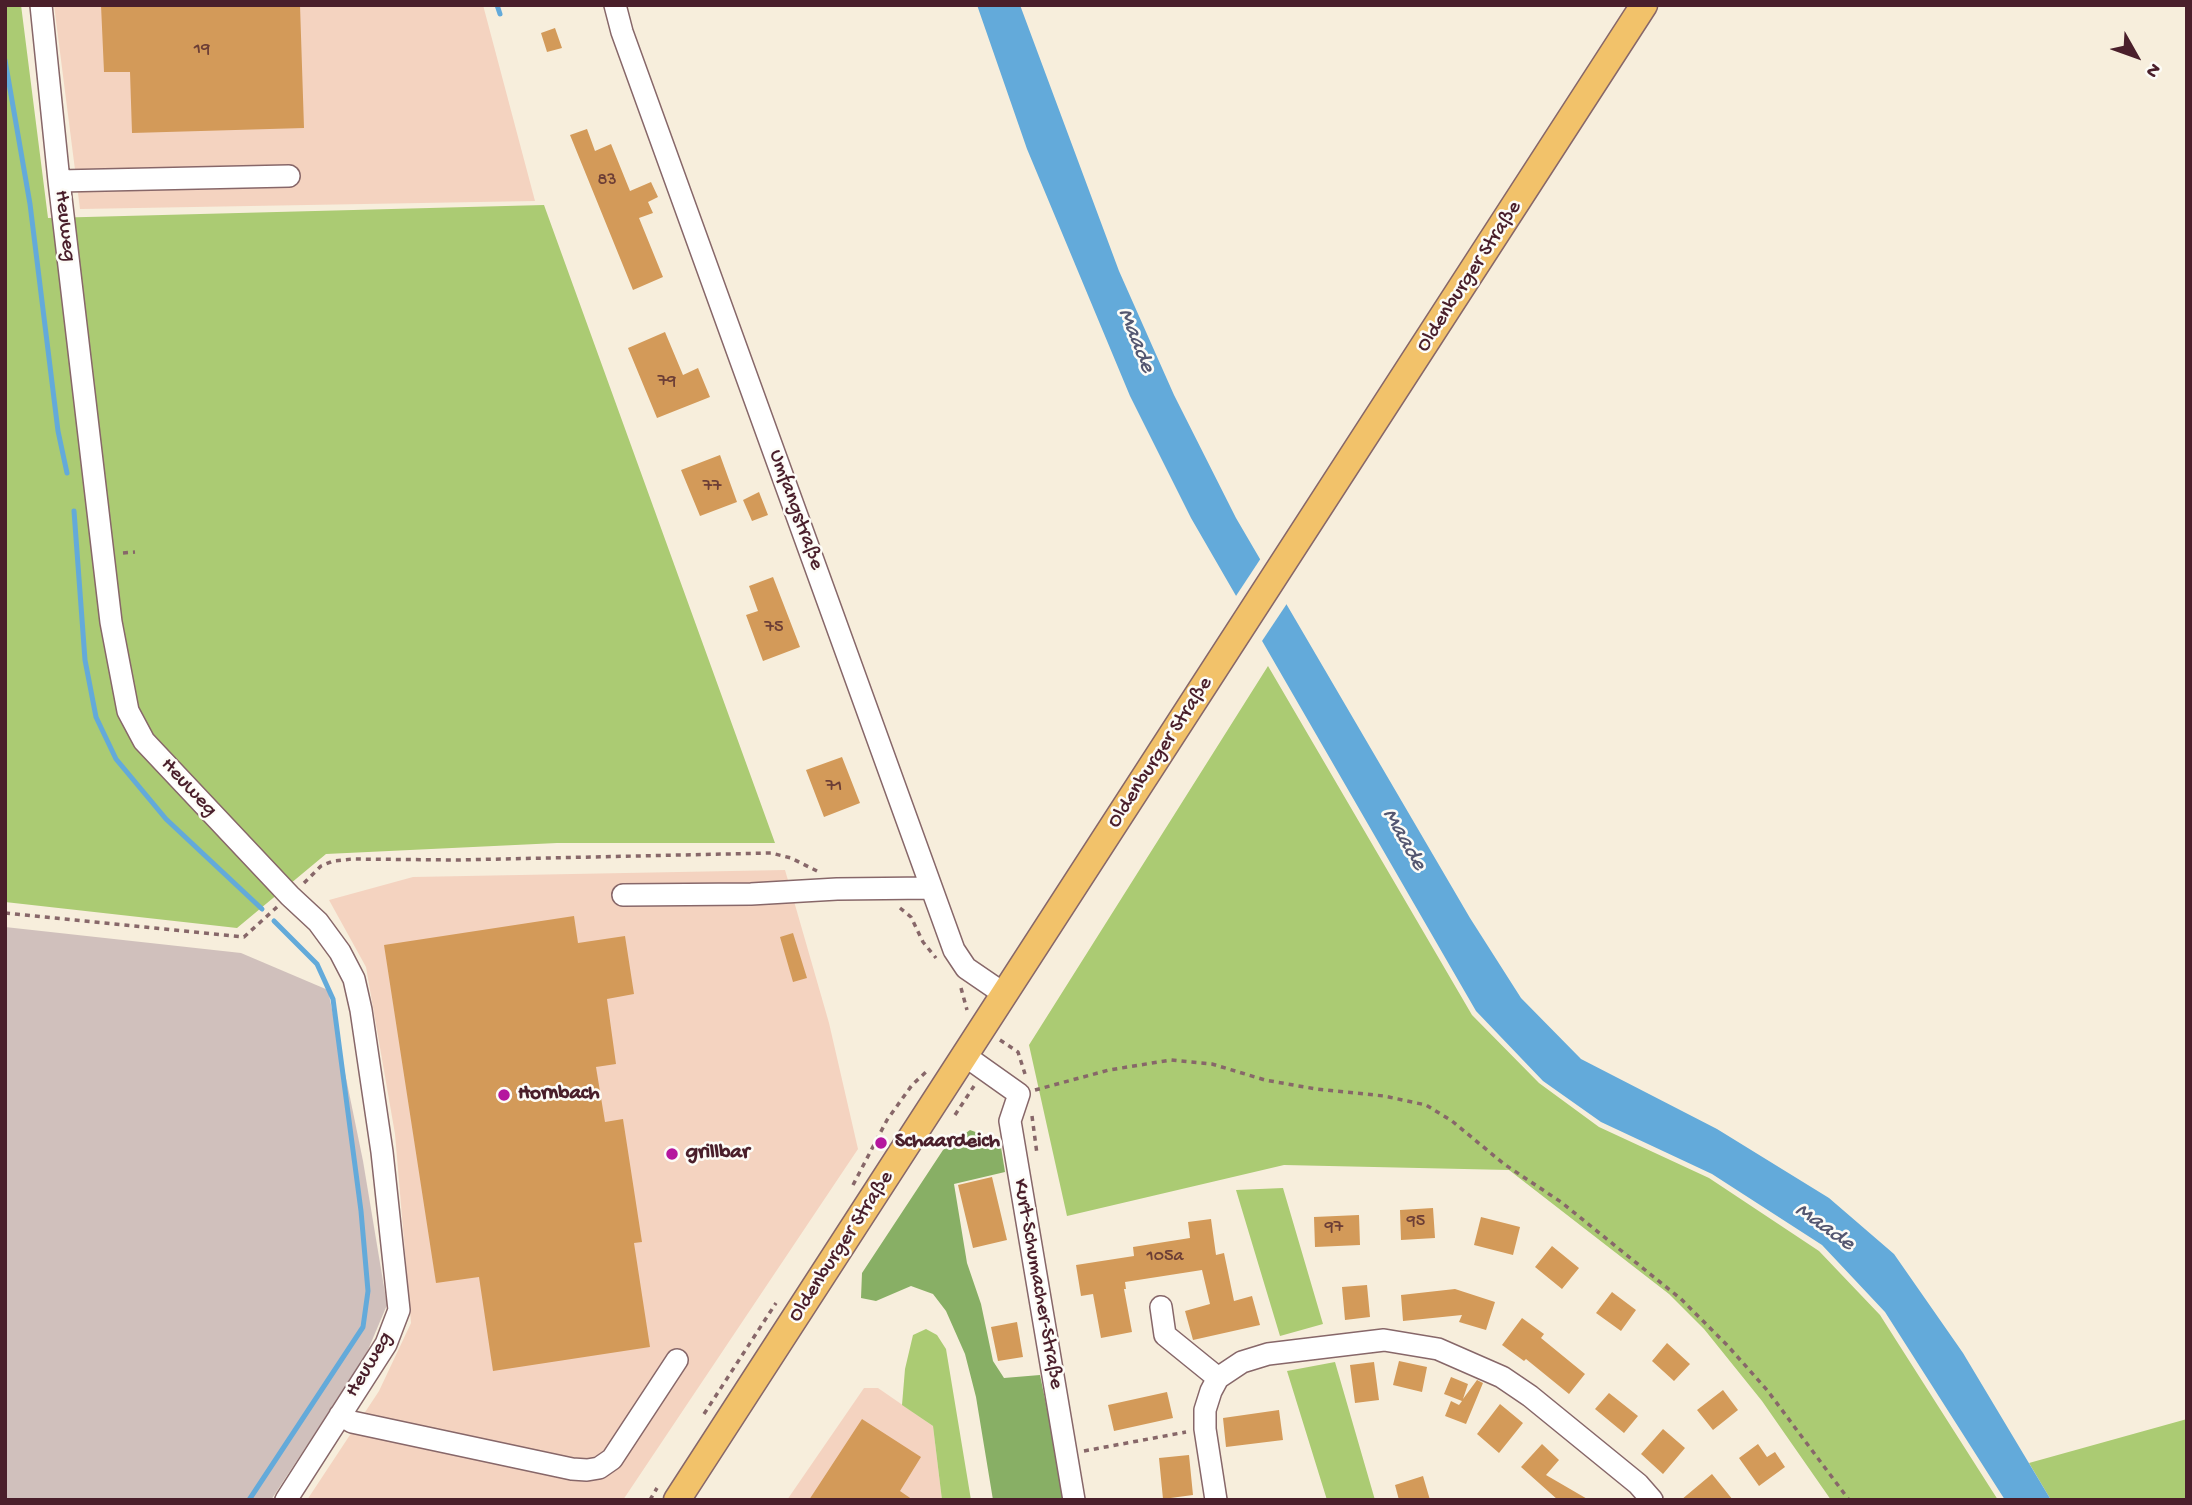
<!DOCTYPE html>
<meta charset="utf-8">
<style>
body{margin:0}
#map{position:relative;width:2192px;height:1505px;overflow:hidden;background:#f7eedc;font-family:"Gochi Hand",sans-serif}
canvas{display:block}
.frame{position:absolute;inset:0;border:7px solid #4a1f2b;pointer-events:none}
.north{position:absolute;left:2101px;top:21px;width:70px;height:70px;-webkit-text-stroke:5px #fdfcf7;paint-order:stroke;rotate:130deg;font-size:19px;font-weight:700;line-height:28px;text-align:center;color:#4a1f2b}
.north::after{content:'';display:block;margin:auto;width:24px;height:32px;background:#4a1f2b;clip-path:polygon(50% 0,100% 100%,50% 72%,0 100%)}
</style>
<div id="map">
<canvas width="2192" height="1505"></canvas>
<div class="frame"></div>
<div class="north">N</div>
</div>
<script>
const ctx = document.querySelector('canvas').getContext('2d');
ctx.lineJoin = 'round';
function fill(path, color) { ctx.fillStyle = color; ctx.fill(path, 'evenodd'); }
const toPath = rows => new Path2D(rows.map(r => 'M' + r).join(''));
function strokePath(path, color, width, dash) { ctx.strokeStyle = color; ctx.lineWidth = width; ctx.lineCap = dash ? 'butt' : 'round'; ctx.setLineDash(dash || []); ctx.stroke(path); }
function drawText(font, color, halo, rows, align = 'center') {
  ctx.font = font + ' "Gochi Hand",sans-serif'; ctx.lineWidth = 5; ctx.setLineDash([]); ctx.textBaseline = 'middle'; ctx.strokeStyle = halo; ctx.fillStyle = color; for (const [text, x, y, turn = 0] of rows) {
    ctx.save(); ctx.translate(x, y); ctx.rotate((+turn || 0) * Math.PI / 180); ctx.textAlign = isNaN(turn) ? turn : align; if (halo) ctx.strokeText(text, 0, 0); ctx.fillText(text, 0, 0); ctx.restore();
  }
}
const built = toPath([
 [54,5,483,5,535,201,80,209],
 [785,870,829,1023,858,1149,623,1500,307,1500,379,1391,411,1323,395,1134,366,967,329,900,413,877],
 [864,1388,878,1388,933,1426,942,1500,787,1500]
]);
const industrial = toPath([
 [5,927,241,953,328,990,363,1161,387,1305,365,1357,271,1500,5,1500]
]);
const green = toPath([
 [5,5,21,5,48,218,544,205,775,843,557,843,326,854,237,928,5,902],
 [1268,666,1472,1015,1539,1083,1599,1127,1709,1178,1819,1251,1880,1315,1998,1500,1831,1500,1762,1401,1704,1329,1669,1294,1509,1170,1284,1165,1067,1216,1029,1045],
 [1283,1188,1323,1324,1280,1336,1236,1190],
 [926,1329,937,1335,946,1349,971,1500,942,1500,933,1426,902,1405,905,1369,913,1335],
 [1335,1362,1375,1500,1327,1500,1287,1371],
 [2187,1419,2187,1500,2051,1500,2029,1463]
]);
const forest = toPath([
 [970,1130,1000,1141,1005,1172,954,1184,967,1263,981,1304,993,1361,1004,1378,1040,1375,1066,1500,993,1500,976,1397,965,1354,946,1311,933,1294,911,1286,876,1301,861,1298,862,1273,943,1150]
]);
const water = toPath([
 [977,5,1020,5,1119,271,1174,395,1236,518,1470,918,1521,998,1581,1059,1717,1129,1829,1198,1894,1254,1963,1353,2051,1500,2005,1500,1885,1312,1822,1245,1712,1174,1601,1122,1543,1081,1476,1011,1191,518,1130,396,1027,149]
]);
const pier = toPath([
 [1263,555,1290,599,1260,644,1234,599]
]);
const stream = toPath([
 [497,5,500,14],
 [5,60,30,204,58,431,67,473],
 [74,511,85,660,96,717,116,759,166,819,262,909],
 [249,1500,363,1327,368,1291,361,1211,333,999,317,964,274,921]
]);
const building = toPath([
 [101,5,300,5,304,128,132,133,130,72,104,72],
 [555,28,562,48,547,52,541,33],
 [587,129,595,151,611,144,630,191,651,182,658,197,648,202,653,213,639,218,663,277,633,290,570,135],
 [665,332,683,375,698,368,710,397,657,418,628,348],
 [720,455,737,502,700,516,681,470],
 [759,492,768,515,752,521,743,500],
 [773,577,800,647,763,661,746,615,758,611,749,586],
 [842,757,860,803,824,817,806,770],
 [574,916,578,943,625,936,634,994,607,999,616,1064,596,1067,605,1122,623,1119,642,1242,634,1243,650,1347,493,1371,479,1277,436,1283,384,945],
 [793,933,807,978,793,982,780,937],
 [992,1177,1007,1240,973,1248,958,1185],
 [1433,1208,1435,1238,1401,1240,1400,1210],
 [1359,1215,1360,1245,1315,1247,1314,1217],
 [1481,1217,1520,1227,1513,1255,1474,1245],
 [1211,1219,1216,1255,1224,1253,1234,1301,1252,1296,1260,1325,1193,1340,1185,1311,1210,1304,1202,1270,1125,1282,1126,1289,1124,1289,1132,1332,1101,1338,1093,1294,1081,1296,1076,1265,1134,1256,1133,1247,1190,1238,1188,1222],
 [1552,1246,1579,1268,1562,1289,1535,1267],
 [1367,1285,1370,1317,1345,1320,1342,1287],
 [1455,1289,1495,1302,1486,1330,1459,1322,1462,1315,1403,1321,1401,1295],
 [1612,1292,1636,1310,1621,1331,1596,1313],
 [1522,1318,1544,1334,1541,1338,1585,1374,1569,1394,1526,1359,1524,1361,1502,1345],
 [1017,1322,1023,1357,998,1361,991,1327],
 [1667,1343,1690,1364,1674,1381,1652,1361],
 [1399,1361,1427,1367,1422,1392,1393,1385],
 [1374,1362,1379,1400,1355,1403,1350,1365],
 [1451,1377,1468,1384,1463,1399,1477,1380,1483,1383,1466,1424,1445,1416,1451,1401,1459,1405,1462,1401,1444,1394],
 [1723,1390,1738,1410,1713,1430,1697,1410],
 [1167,1392,1173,1418,1114,1431,1108,1405],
 [1609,1393,1638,1416,1624,1433,1595,1409],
 [1500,1404,1523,1423,1499,1453,1477,1434],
 [1279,1410,1283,1440,1226,1447,1223,1418],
 [862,1419,921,1457,900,1491,913,1500,809,1500],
 [1663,1429,1685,1448,1663,1474,1641,1454],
 [1542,1444,1559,1460,1546,1475,1589,1500,1558,1500,1521,1467],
 [1758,1444,1767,1457,1775,1452,1785,1467,1759,1486,1739,1458],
 [1189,1455,1193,1495,1163,1499,1159,1458],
 [1712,1474,1733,1500,1681,1500],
 [1423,1476,1430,1500,1399,1500,1395,1485]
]);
const path = toPath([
 [123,553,135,552],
 [304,883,321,866,333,861,352,859,457,860,771,853,791,858,817,871],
 [900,908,911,917,923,942,936,958],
 [5,913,244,937,277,907],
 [961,988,967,1010],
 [1000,1040,1018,1052,1025,1074],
 [1035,1090,1109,1070,1171,1060,1212,1064,1265,1080,1316,1089,1384,1096,1426,1105,1452,1121,1504,1164,1561,1202,1681,1299,1727,1345,1767,1390,1849,1500],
 [955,1115,974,1086],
 [1032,1116,1037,1154],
 [853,1185,887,1120,912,1085,926,1072],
 [704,1414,776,1303],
 [1084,1451,1186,1432],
 [650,1500,657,1488]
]);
const minor = toPath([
 [41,5,59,181,111,622,128,711,144,741,290,896,318,922,340,952,354,979,361,1010,382,1152,399,1310,386,1344,286,1500],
 [615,5,622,32,954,950,966,968,1004,994],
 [59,181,289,176],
 [623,895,751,894,837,889,931,888],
 [964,1055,1019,1094,1010,1121,1074,1500],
 [1161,1307,1165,1335,1218,1378],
 [340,1415,352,1422,572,1469,587,1470,599,1468,612,1459,677,1360],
 [1216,1500,1205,1429,1205,1410,1211,1391,1218,1378,1242,1362,1268,1354,1384,1340,1438,1349,1502,1377,1530,1396,1638,1484,1652,1500]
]);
const major = toPath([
 [677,1500,1644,5]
]);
const markers = [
 [504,1095,7,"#b5179e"],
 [881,1143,7,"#b5179e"],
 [672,1154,7,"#b5179e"]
];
const numberNames = [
 ["19",202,50],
 ["83",607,181],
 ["79",667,382],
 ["77",712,487],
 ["75",774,628],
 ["71",834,787],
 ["95",1416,1222],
 ["97",1334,1228],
 ["105a",1165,1257]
];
const streetNames = [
 ["Heuweg",64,226,83],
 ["Oldenburger Straße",1470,277,-57],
 ["Umfangstraße",795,510,70],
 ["Oldenburger Straße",1161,753,-57],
 ["Heuweg",188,788,47],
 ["Oldenburger Straße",842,1247,-57],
 ["Kurt-Schumacher-Straße",1037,1284,80],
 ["Heuweg",370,1365,-59]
];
const poiNames = [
 ["Hornbach",518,1095],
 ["Schaardeich",895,1143],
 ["grillbar",686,1154]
];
const waterNames = [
 ["Maade",1135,341,68],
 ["Maade",1403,840,60],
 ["Maade",1824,1228,35]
];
fill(built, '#f4d3c0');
fill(industrial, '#d0c0bc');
fill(green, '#abcb73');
fill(forest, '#88af65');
fill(water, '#63aada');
fill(pier, '#f7eedc');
strokePath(stream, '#63aada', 5);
fill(building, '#d39a59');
strokePath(minor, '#876769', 24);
strokePath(major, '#876769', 29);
strokePath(path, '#876769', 3.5, [5, 5]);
strokePath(minor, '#fff', 21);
strokePath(major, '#f2c26a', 26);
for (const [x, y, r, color] of markers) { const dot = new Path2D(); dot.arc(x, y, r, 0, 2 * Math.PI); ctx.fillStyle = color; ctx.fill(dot); strokePath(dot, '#fdfcf7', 2.5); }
drawText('18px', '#6c3e36', null, numberNames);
drawText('21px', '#4a1f2b', '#fdfcf7', streetNames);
drawText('bold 21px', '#4a1f2b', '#fdfcf7', poiNames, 'left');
drawText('italic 23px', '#545771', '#fdfcf7', waterNames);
</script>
